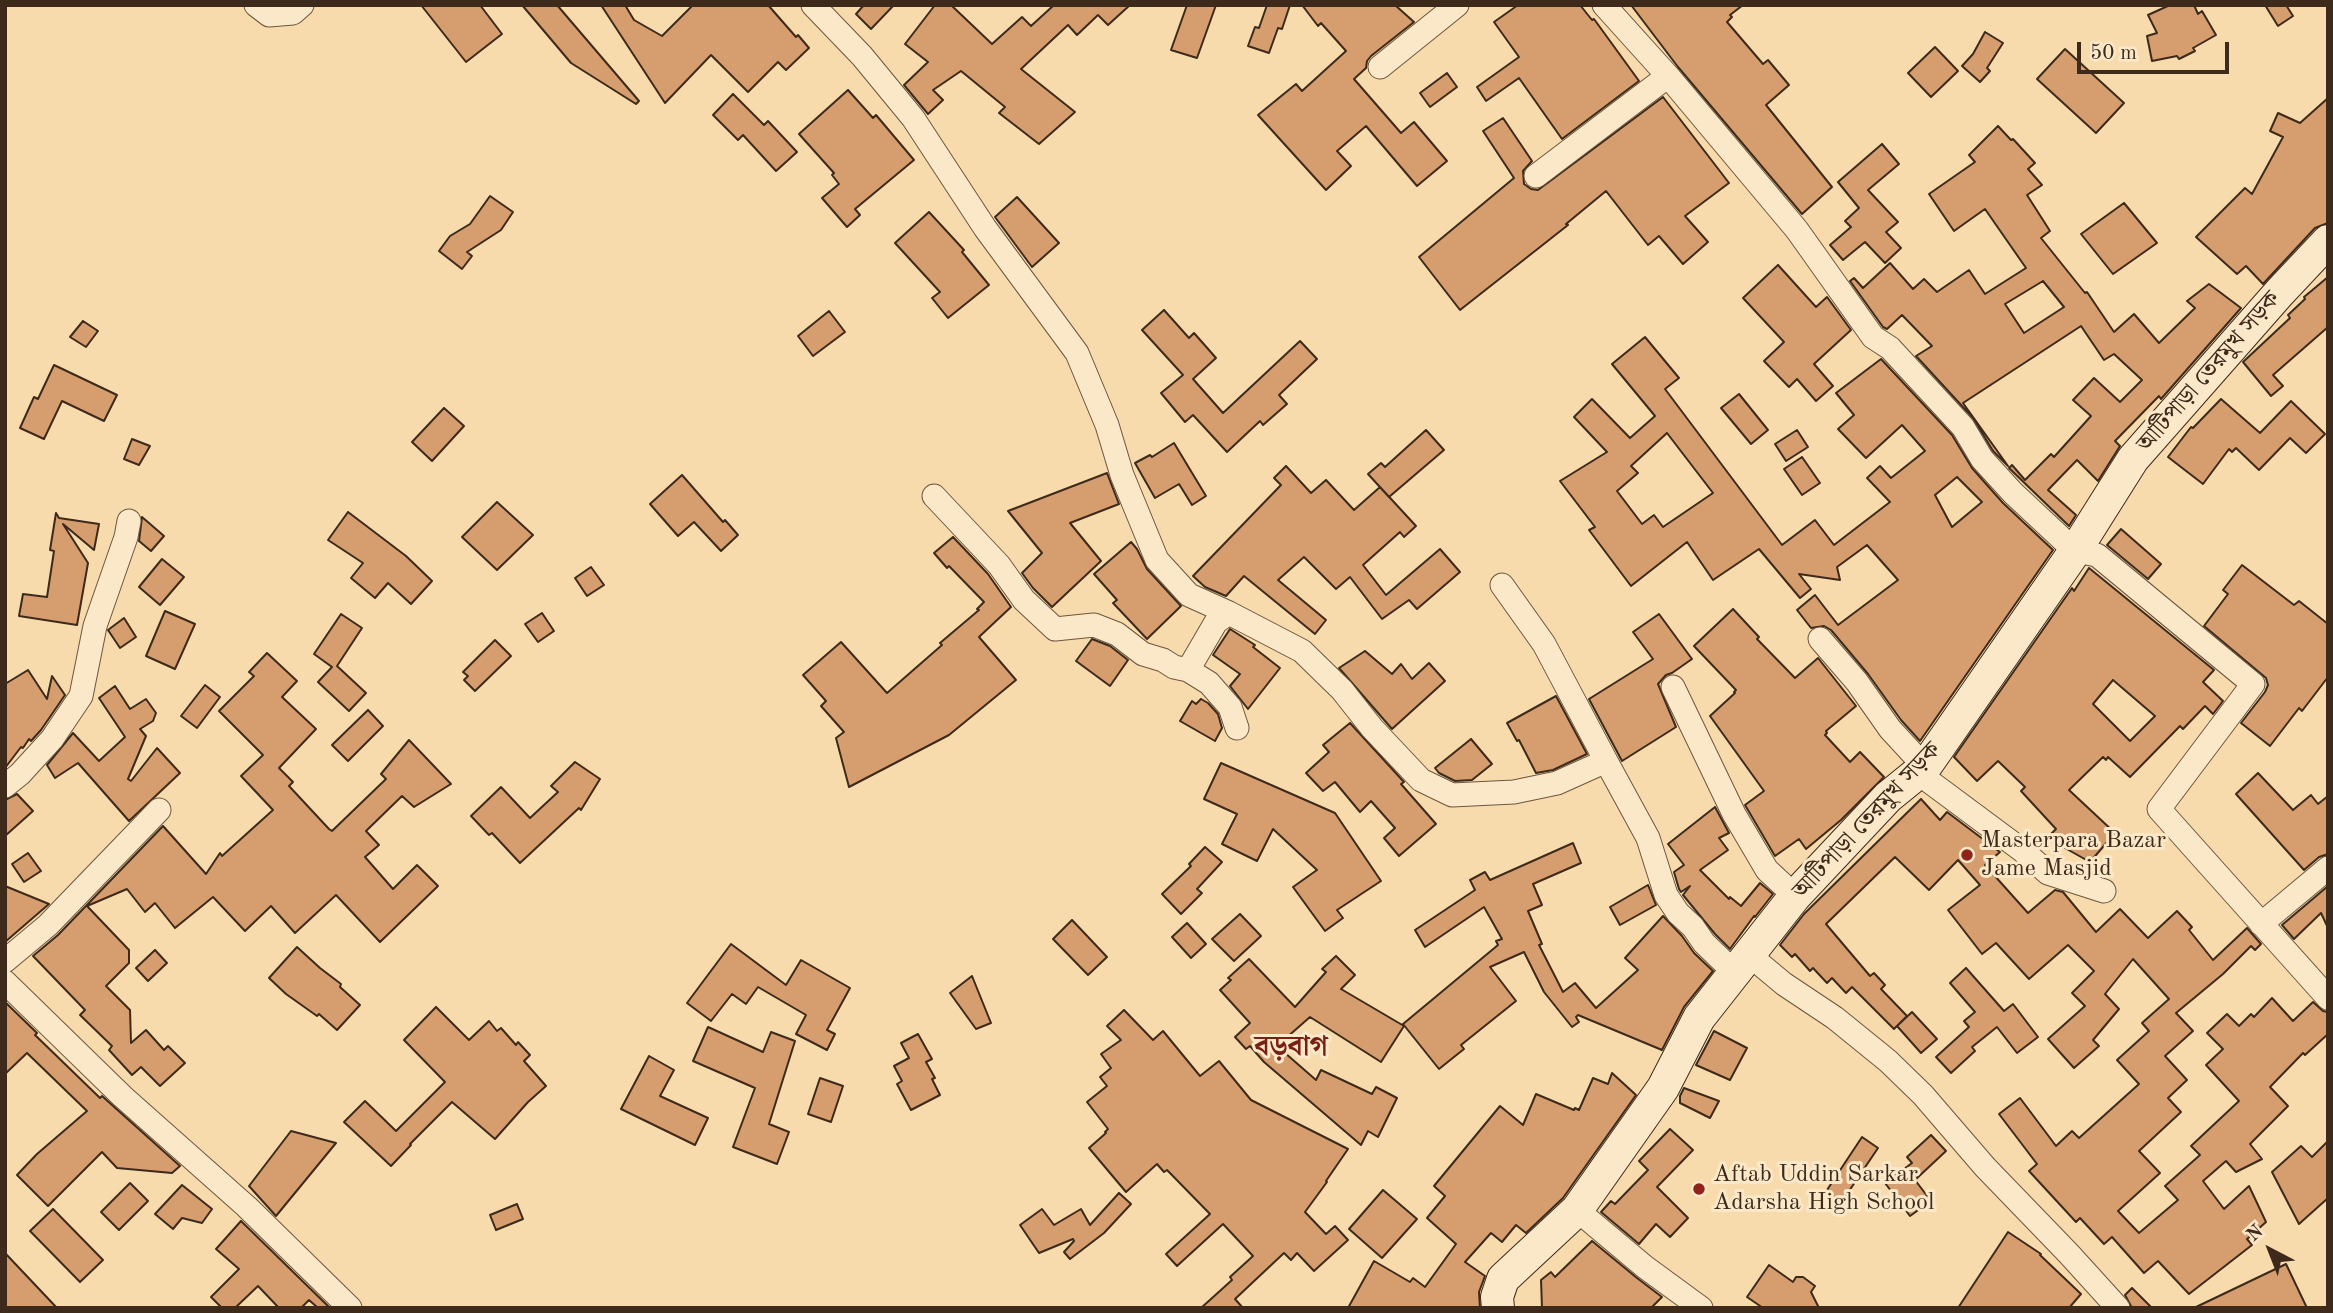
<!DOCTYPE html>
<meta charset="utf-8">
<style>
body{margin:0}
#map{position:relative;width:2333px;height:1313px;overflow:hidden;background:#f8dbac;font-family:"Old Standard TT",serif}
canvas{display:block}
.frame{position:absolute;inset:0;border:7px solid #3d2a1b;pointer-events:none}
.north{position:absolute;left:2235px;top:1215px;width:70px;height:70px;-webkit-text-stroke:5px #fae8c9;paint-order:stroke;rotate:318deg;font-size:19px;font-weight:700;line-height:28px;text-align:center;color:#3d2a1b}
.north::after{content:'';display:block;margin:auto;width:24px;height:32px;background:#3d2a1b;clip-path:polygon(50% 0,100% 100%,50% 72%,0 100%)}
.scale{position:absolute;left:2077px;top:42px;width:152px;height:32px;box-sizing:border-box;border:4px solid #3d2a1b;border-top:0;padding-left:9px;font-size:21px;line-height:24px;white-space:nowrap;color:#3d2a1b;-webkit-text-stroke:5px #fae8c9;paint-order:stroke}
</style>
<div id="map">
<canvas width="2333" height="1313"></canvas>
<div class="frame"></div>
<div class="north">N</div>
<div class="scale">50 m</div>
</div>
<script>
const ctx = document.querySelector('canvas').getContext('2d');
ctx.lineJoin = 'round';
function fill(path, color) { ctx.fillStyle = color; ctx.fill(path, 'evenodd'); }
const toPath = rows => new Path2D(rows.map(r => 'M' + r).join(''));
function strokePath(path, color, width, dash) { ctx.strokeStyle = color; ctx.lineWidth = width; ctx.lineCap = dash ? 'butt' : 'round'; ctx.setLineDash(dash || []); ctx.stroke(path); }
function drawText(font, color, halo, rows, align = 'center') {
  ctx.font = font + ' "Old Standard TT","Noto Serif Bengali",serif'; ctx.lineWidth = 6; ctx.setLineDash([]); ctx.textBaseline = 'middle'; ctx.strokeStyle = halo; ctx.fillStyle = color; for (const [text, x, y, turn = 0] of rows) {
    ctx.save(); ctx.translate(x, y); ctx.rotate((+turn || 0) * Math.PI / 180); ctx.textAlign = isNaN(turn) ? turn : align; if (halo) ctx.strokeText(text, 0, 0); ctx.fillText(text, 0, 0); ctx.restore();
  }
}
const building = toPath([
 [421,5,480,5,502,34,466,62,421,5],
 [522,5,557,5,639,101,636,104,571,63,522,5],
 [601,5,625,5,634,20,662,36,693,5,768,5,796,37,798,35,809,48,786,70,778,62,748,92,711,55,665,103,601,5],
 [864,5,894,5,871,29,856,14,864,5],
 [935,5,951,5,992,44,1022,17,1031,26,1054,5,1130,5,1108,25,1098,15,1077,35,1068,25,1021,69,1075,112,1039,144,999,113,1005,107,961,71,933,90,943,100,928,114,904,85,928,62,905,44,935,5],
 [1187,5,1216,5,1197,58,1171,50,1187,5],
 [1267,5,1290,5,1282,29,1278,28,1269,53,1248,46,1255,27,1259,28,1267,5],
 [1302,5,1395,5,1414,22,1371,56,1367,61,1366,68,1354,79,1401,133,1414,122,1447,161,1417,186,1366,126,1337,151,1351,166,1326,190,1258,115,1296,84,1302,91,1346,51,1321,23,1318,26,1302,5],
 [1518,5,1580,5,1592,20,1594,19,1639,81,1562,139,1519,78,1486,101,1477,87,1519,57,1494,22,1518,5],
 [1631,5,1743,5,1730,15,1732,17,1727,22,1763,64,1768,60,1789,85,1766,105,1832,187,1802,214,1678,67,1631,5],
 [2170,5,2194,5,2198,14,2202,11,2216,35,2193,48,2195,51,2179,59,2177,56,2152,61,2147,36,2157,33,2148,15,2170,5],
 [2265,5,2286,5,2293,16,2278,26,2265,5],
 [1985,32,2003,43,1987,68,1990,71,1980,82,1962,66,1973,54,1985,32],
 [1935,47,1958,71,1931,97,1908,73,1935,47],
 [2065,49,2124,103,2096,133,2037,79,2065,49],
 [1447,73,1457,87,1430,107,1420,93,1447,73],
 [848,90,873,118,876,115,914,160,855,209,860,215,847,227,822,198,839,184,832,175,834,173,799,134,848,90],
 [733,94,764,125,768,121,797,152,776,171,743,135,738,140,713,115,733,94],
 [1663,97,1729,183,1685,216,1708,242,1683,264,1659,236,1648,245,1606,191,1566,224,1568,225,1460,310,1419,257,1514,178,1483,131,1503,118,1532,161,1523,171,1524,184,1531,189,1538,190,1663,97],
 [2328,98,2328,223,2315,228,2263,284,2246,266,2237,274,2196,237,2245,188,2252,194,2283,137,2270,131,2278,113,2300,123,2328,98],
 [1998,126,2011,140,2013,139,2035,163,2028,169,2042,185,2027,195,2050,231,2041,238,2085,293,2087,292,2114,332,2134,314,2159,343,2195,308,2187,301,2209,284,2241,308,2161,399,2159,396,2115,441,2120,446,2098,481,2077,460,2048,490,2076,515,2069,526,2009,468,2012,465,2025,480,2051,454,2054,457,2091,416,2073,400,2094,378,2120,402,2142,380,2114,354,2104,360,2081,326,1963,403,2008,466,1993,451,1973,418,1916,356,1932,346,1902,315,1887,329,1883,327,1850,281,1854,278,1863,288,1890,263,1913,289,1924,279,1937,292,1969,270,1985,294,2026,268,1985,209,1954,231,1929,194,1975,162,1969,155,1998,126],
 [2043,281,2064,307,2024,333,2005,304,2043,281],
 [1882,144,1899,164,1868,190,1898,222,1886,232,1901,248,1885,263,1865,242,1843,260,1830,245,1851,227,1845,221,1859,208,1838,182,1882,144],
 [490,196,513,212,501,230,467,252,472,256,462,269,439,251,450,236,470,224,490,196],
 [1017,197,1059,243,1032,267,995,217,1017,197],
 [2124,203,2157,243,2113,274,2081,234,2124,203],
 [929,212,964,250,962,252,989,285,948,318,932,298,940,292,895,243,929,212],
 [1778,265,1816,307,1827,297,1851,330,1814,364,1833,386,1816,401,1797,379,1789,387,1764,361,1784,342,1743,298,1778,265],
 [2328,277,2328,327,2273,375,2283,386,2271,396,2243,362,2290,318,2288,315,2305,299,2304,297,2328,277],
 [1164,310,1189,338,1194,333,1216,358,1193,379,1223,413,1300,341,1317,359,1279,395,1287,404,1263,425,1260,421,1227,452,1193,415,1185,422,1161,393,1183,375,1142,330,1164,310],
 [829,311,845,332,813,356,798,336,829,311],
 [83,321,98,331,86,347,70,337,83,321],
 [1645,337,1679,378,1665,389,1782,545,1815,520,1834,545,1890,502,1867,478,1880,466,1891,478,1925,451,1902,425,1866,458,1838,429,1854,415,1836,393,1881,359,1952,435,1972,468,2003,503,2053,550,1920,741,1901,720,1868,674,1831,630,1824,626,1811,628,1797,610,1815,595,1838,625,1898,580,1867,545,1837,567,1840,580,1799,574,1811,589,1800,598,1759,549,1713,580,1687,542,1631,586,1589,530,1595,527,1560,481,1607,452,1574,417,1592,399,1630,438,1655,416,1612,364,1645,337],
 [1667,433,1713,493,1663,527,1654,515,1642,524,1617,491,1638,473,1631,466,1667,433],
 [1957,477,1982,502,1952,527,1935,495,1957,477],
 [54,365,117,395,104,421,62,401,44,439,20,428,34,397,38,399,54,365],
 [1739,394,1768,430,1751,444,1721,408,1739,394],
 [2221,399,2260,433,2291,401,2325,434,2306,453,2290,438,2259,470,2236,448,2232,452,2229,449,2203,484,2168,457,2191,427,2193,428,2221,399],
 [444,408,464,426,432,461,412,442,444,408],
 [1426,430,1444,450,1389,497,1368,474,1381,463,1385,467,1426,430],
 [1797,430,1808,447,1786,461,1775,444,1797,430],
 [132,439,150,446,139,465,124,459,132,439],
 [1174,443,1206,496,1192,505,1179,484,1155,498,1135,463,1150,455,1152,457,1174,443],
 [1802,457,1820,483,1802,495,1784,469,1802,457],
 [1286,466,1311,493,1326,480,1354,510,1380,487,1416,526,1404,537,1400,532,1363,565,1386,595,1440,549,1460,572,1417,609,1409,600,1382,619,1350,577,1336,589,1304,557,1278,580,1326,620,1315,634,1244,576,1226,596,1205,587,1193,576,1281,485,1274,478,1286,466],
 [1107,473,1119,504,1070,523,1101,561,1052,607,1033,588,1022,573,1042,553,1008,511,1107,473],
 [682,475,723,522,725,520,738,535,721,551,694,522,678,536,650,504,682,475],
 [497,502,533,535,497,570,462,537,497,502],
 [348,512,406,556,432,581,411,604,388,583,375,598,351,578,363,563,328,540,348,512],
 [56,513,59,518,99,524,94,550,63,524,88,563,77,625,19,616,23,594,47,597,54,551,50,550,56,513],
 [142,517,164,536,151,551,139,541,142,517],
 [2121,529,2161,564,2148,579,2107,545,2121,529],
 [953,537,988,574,1011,607,979,637,1016,680,949,735,849,787,836,738,844,732,821,706,826,701,803,675,841,642,887,693,942,645,940,643,979,610,977,609,984,602,949,566,947,568,934,553,953,537],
 [1131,542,1137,549,1147,569,1181,606,1147,639,1113,603,1117,600,1094,574,1131,542],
 [162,559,184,577,160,605,139,587,162,559],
 [2242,565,2294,605,2299,601,2328,624,2328,677,2302,711,2299,708,2270,746,2241,723,2265,692,2268,685,2266,678,2204,626,2228,594,2223,590,2242,565],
 [591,567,604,585,587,596,575,578,591,567],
 [2089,568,2214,670,2203,682,2223,701,2213,714,2205,706,2183,729,2180,726,2130,777,2108,757,2106,760,2103,757,2069,790,2115,833,2090,862,2047,838,2056,829,2021,791,2025,787,1998,761,1977,781,1954,757,2072,588,2074,591,2089,568],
 [2113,680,2155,716,2130,741,2093,704,2113,680],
 [1733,609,1759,637,1757,639,1795,678,1818,658,1856,706,1826,731,1827,733,1825,735,1850,762,1860,752,1884,777,1841,820,1806,849,1799,839,1775,856,1745,805,1764,791,1710,716,1735,693,1734,692,1736,690,1694,646,1733,609],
 [165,611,195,624,175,669,146,656,165,611],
 [542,613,554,631,538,642,525,624,542,613],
 [341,614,362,628,337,666,366,693,349,711,318,682,332,667,314,654,341,614],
 [1659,614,1692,659,1672,673,1666,675,1658,684,1676,727,1622,761,1589,699,1653,659,1633,632,1659,614],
 [124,618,136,637,120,648,108,630,124,618],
 [1230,629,1255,645,1253,647,1280,668,1248,709,1230,686,1240,674,1213,655,1230,629],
 [1092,639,1110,646,1128,660,1110,686,1076,661,1092,639],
 [495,640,511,656,475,691,464,680,468,676,463,672,495,640],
 [1365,651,1392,674,1401,664,1412,679,1429,663,1445,681,1392,729,1339,668,1365,651],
 [267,653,297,681,282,697,316,729,279,768,293,782,289,786,329,829,332,831,386,779,381,774,409,740,451,784,414,807,402,796,366,831,379,845,365,857,393,889,417,865,438,886,380,942,336,895,295,933,271,906,245,931,213,897,175,928,155,903,145,912,127,889,87,906,129,950,129,963,106,986,130,1010,131,1043,146,1030,164,1050,168,1046,185,1063,160,1086,141,1067,132,1075,109,1050,112,1046,80,1015,85,1010,33,956,58,935,163,826,206,874,220,853,222,856,273,810,241,776,263,755,219,711,254,676,249,672,267,653],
 [28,670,47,699,52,676,65,695,41,730,31,741,29,739,23,748,21,747,5,768,5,684,28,670],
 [205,685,220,697,197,728,181,716,205,685],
 [115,686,130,709,146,699,156,713,153,721,140,729,146,736,128,779,131,781,157,748,180,773,129,821,78,763,55,778,47,765,73,733,99,761,125,737,99,698,115,686],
 [1556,696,1587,754,1553,770,1536,773,1519,740,1517,741,1507,723,1556,696],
 [1201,699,1208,703,1218,714,1222,728,1215,741,1180,721,1192,701,1196,704,1201,699],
 [368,710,383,726,348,761,332,745,368,710],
 [1350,723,1404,782,1401,784,1436,824,1399,856,1384,838,1395,828,1371,801,1360,812,1335,782,1323,791,1306,773,1329,752,1323,745,1350,723],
 [1471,739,1492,764,1472,780,1455,781,1439,773,1435,768,1471,739],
 [575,762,600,779,581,810,579,808,520,863,492,833,489,835,471,816,501,787,530,818,558,792,551,786,575,762],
 [1221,763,1335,813,1381,881,1337,910,1343,918,1325,931,1293,887,1317,870,1273,829,1257,861,1222,844,1237,814,1204,799,1221,763],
 [2258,773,2293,810,2311,795,2318,804,2328,796,2328,854,2319,857,2304,870,2236,794,2258,773],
 [17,794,33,811,5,836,5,800,17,794],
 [1921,799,1940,820,1947,812,2000,852,1985,865,2028,913,2055,890,2063,892,2096,932,2120,909,2148,938,2177,911,2192,927,2189,930,2213,960,2247,928,2261,944,2255,950,2251,946,2223,974,2176,1013,2193,1031,2165,1056,2187,1080,2168,1098,2181,1112,2139,1151,2160,1173,2118,1211,2139,1233,2178,1200,2165,1186,2200,1155,2191,1146,2239,1101,2206,1065,2223,1049,2207,1033,2227,1014,2239,1026,2251,1014,2254,1017,2272,998,2293,1021,2313,1002,2323,1011,2328,1012,2328,1034,2305,1055,2303,1053,2270,1087,2288,1106,2250,1144,2262,1159,2236,1172,2226,1161,2203,1181,2224,1209,2249,1186,2266,1222,2247,1239,2252,1245,2189,1294,2158,1261,2144,1273,2112,1237,2104,1244,2080,1218,2076,1222,2029,1171,2037,1164,1999,1114,2020,1098,2056,1146,2072,1131,2079,1138,2139,1084,2117,1060,2149,1031,2142,1023,2169,999,2133,959,2105,994,2119,1009,2093,1040,2099,1046,2074,1068,2048,1039,2085,1006,2072,993,2094,971,2068,945,2029,979,1996,943,1982,954,1948,910,1980,885,1958,860,1929,890,1895,857,1826,924,1870,976,1874,973,1885,985,1881,989,1907,1016,1894,1029,1852,987,1846,993,1832,978,1827,983,1813,968,1810,971,1795,954,1792,957,1780,945,1804,914,1921,799],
 [1715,807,1729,833,1719,838,1728,850,1700,870,1729,899,1730,897,1741,906,1760,883,1773,894,1755,917,1754,916,1730,949,1715,934,1683,895,1690,886,1681,892,1679,889,1674,872,1684,865,1668,844,1715,807],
 [1573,843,1581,863,1533,884,1542,905,1528,911,1542,944,1539,945,1563,992,1575,983,1596,1008,1638,970,1625,958,1663,916,1682,936,1694,953,1713,971,1684,1007,1662,1050,1578,1015,1576,1017,1579,1022,1572,1027,1544,992,1524,952,1490,967,1516,1001,1461,1045,1464,1049,1439,1069,1403,1024,1498,945,1496,941,1502,939,1484,907,1425,947,1415,930,1475,890,1470,880,1485,872,1490,880,1573,843],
 [1205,847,1222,862,1197,889,1202,893,1181,914,1162,894,1191,866,1189,864,1205,847],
 [28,853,41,871,24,882,12,864,28,853],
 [1648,885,1656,905,1620,925,1610,907,1648,885],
 [5,886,49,904,5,942,5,886],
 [2328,886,2328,928,2321,913,2294,939,2282,925,2328,886],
 [1240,914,1261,936,1234,961,1212,939,1240,914],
 [1072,920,1107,957,1088,975,1053,939,1072,920],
 [1187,923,1206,944,1191,958,1172,937,1187,923],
 [731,944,786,985,801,960,850,988,827,1030,835,1034,827,1050,796,1034,806,1015,758,987,746,1004,732,994,711,1021,687,1003,731,944],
 [297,947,320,968,341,984,340,987,360,1005,337,1030,319,1014,317,1016,286,994,269,978,297,947],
 [155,950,167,963,148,981,136,968,155,950],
 [1336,956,1355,975,1341,989,1404,1026,1381,1062,1310,1017,1277,1046,1316,1080,1321,1070,1372,1094,1376,1087,1397,1098,1378,1137,1368,1131,1361,1145,1264,1062,1250,1046,1246,1049,1235,1037,1250,1023,1220,990,1231,980,1228,978,1249,959,1295,1007,1326,972,1322,969,1336,956],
 [1966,968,2004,1011,2013,1004,2038,1037,2017,1053,1997,1027,1972,1047,1975,1051,1951,1073,1936,1057,1969,1027,1964,1021,1975,1012,1950,983,1966,968],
 [972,976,991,1023,976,1029,950,993,972,976],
 [5,1002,37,1033,35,1035,100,1098,102,1096,180,1166,172,1173,117,1168,102,1152,48,1206,17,1175,37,1154,87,1111,27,1053,5,1074,5,1002],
 [436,1007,469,1040,489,1021,497,1031,501,1028,516,1045,518,1042,530,1055,524,1061,546,1086,528,1102,495,1139,452,1102,410,1144,411,1145,391,1166,344,1122,365,1101,396,1131,445,1082,404,1040,436,1007],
 [1124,1010,1153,1040,1163,1031,1200,1076,1219,1061,1251,1100,1348,1149,1326,1181,1327,1182,1305,1212,1326,1234,1335,1226,1348,1240,1314,1271,1297,1253,1291,1260,1284,1253,1235,1299,1243,1308,1201,1308,1232,1280,1230,1277,1253,1256,1223,1224,1177,1266,1166,1254,1210,1214,1167,1170,1164,1172,1157,1164,1126,1192,1089,1148,1106,1133,1105,1132,1108,1129,1087,1102,1107,1086,1100,1077,1111,1068,1101,1054,1121,1040,1107,1026,1124,1010],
 [1912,1012,1937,1039,1921,1053,1897,1026,1912,1012],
 [708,1027,763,1052,771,1032,795,1041,769,1124,789,1132,777,1164,733,1147,755,1088,693,1061,708,1027],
 [1714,1031,1747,1048,1730,1080,1696,1065,1714,1031],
 [918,1034,932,1059,926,1062,935,1078,932,1079,940,1095,911,1110,897,1084,902,1081,894,1066,909,1058,901,1043,918,1034],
 [649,1056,674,1070,660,1096,708,1118,695,1145,621,1109,649,1056],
 [1612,1073,1636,1095,1563,1198,1526,1233,1516,1225,1502,1242,1491,1233,1465,1262,1485,1276,1479,1292,1480,1308,1348,1308,1374,1261,1410,1282,1413,1278,1425,1287,1456,1244,1427,1218,1445,1196,1434,1186,1500,1106,1523,1125,1536,1094,1574,1110,1575,1108,1579,1110,1593,1078,1608,1084,1612,1073],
 [820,1078,843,1086,831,1122,808,1114,820,1078],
 [1684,1088,1719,1101,1710,1118,1680,1103,1680,1096,1684,1088],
 [1670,1129,1693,1150,1657,1187,1688,1218,1670,1237,1656,1224,1639,1244,1601,1212,1611,1201,1615,1204,1648,1170,1639,1161,1670,1129],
 [291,1131,336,1143,276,1216,249,1186,291,1131],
 [1931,1135,1946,1151,1915,1180,1931,1201,1910,1216,1885,1183,1912,1163,1907,1157,1931,1135],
 [1862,1137,1878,1148,1839,1206,1823,1196,1862,1137],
 [2328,1141,2328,1198,2299,1224,2272,1172,2301,1146,2312,1157,2328,1141],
 [130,1183,148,1201,119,1230,101,1212,130,1183],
 [182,1185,212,1209,202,1223,182,1218,173,1229,155,1214,182,1185],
 [1383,1190,1417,1219,1382,1258,1349,1229,1383,1190],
 [1119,1193,1131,1204,1104,1233,1070,1259,1064,1252,1074,1241,1073,1239,1039,1253,1020,1225,1042,1209,1054,1225,1081,1209,1090,1225,1119,1193],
 [517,1204,523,1219,496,1230,490,1215,517,1204],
 [53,1209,103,1260,80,1282,30,1231,53,1209],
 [241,1221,330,1308,318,1308,309,1300,301,1308,279,1308,258,1286,235,1308,222,1308,211,1297,239,1269,216,1249,241,1221],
 [2008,1232,2041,1254,2040,1255,2081,1294,2069,1308,1958,1308,2008,1232],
 [1592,1241,1637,1278,1662,1297,1651,1308,1542,1308,1541,1280,1551,1272,1555,1277,1592,1241],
 [5,1253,57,1308,5,1308,5,1253],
 [2286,1264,2307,1308,2194,1308,2286,1264],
 [1769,1265,1793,1282,1796,1277,1803,1277,1815,1286,1811,1292,1819,1308,1763,1308,1747,1297,1769,1265],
 [2132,1288,2152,1308,2132,1308,2125,1295,2132,1288]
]);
const street = toPath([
 [256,5,269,15,293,13,302,5],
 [813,5,862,56,913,118,985,228,1077,353,1107,425,1122,475,1157,560,1189,595,1229,613,1302,651,1342,690,1372,728,1421,780,1452,795,1514,792,1557,783,1606,761,1648,838,1666,895,1678,913,1693,927,1704,943,1735,973],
 [1604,5,1668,76,1797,230,1873,337,1890,348,1963,427,1982,459,2013,493,2075,551,2097,555,2253,684,2159,809,2328,998],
 [1380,67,1457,5],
 [1536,176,1668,76],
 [934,496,999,565,1024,600,1055,629,1094,625,1117,634,1143,654,1163,660,1174,667,1188,670],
 [1502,585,1544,644,1606,761],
 [1229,613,1216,622,1188,670,1209,683,1230,707,1237,728],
 [1820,639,1857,682,1890,729,1925,767],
 [1673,687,1734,814,1767,870,1795,896],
 [1918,773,2023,851,2048,873,2104,891],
 [5,786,20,774,52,739,81,696,95,626,126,537,129,521],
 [2261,924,2328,868],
 [1752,952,1760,964,1784,984,1835,1018,1888,1061,1923,1095,1985,1167,2069,1254,2118,1308],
 [5,961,48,925,159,810],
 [5,982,122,1096,247,1207,350,1308],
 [1577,1210,1645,1267,1701,1308]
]);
const secondary = toPath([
 [1498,1308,1497,1297,1503,1279,1577,1210,1663,1088,1699,1018,1795,896,1888,797,1925,767,2075,551,2133,459,2280,292,2328,241]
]);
const markers = [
 [1967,855,7,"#8f2418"],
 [1699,1189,7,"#8f2418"]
];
const streetNames = [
 ["আটিপাড়া তেরমুখ সড়ক",2209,372,-49],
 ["আটিপাড়া তেরমুখ সড়ক",1867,821,-47]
];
const poiNames = [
 ["Masterpara Bazar",1981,841],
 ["Jame Masjid",1981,869],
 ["Aftab Uddin Sarkar",1713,1175],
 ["Adarsha High School",1713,1203]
];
const quarterNames = [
 ["বড়বাগ",1291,1048]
];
fill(building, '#d69d6e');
strokePath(building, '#3d2a1b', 2);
strokePath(street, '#6c563f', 25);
strokePath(secondary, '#3d2a1b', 34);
strokePath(street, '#fae8c9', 23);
strokePath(secondary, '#fae8c9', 32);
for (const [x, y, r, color] of markers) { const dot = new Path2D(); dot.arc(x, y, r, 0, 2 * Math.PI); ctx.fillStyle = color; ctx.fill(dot); strokePath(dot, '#fae8c9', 2.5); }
drawText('24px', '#3d2a1b', '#fae8c9', streetNames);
drawText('24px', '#3d2a1b', '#fae8c9', poiNames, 'left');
drawText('bold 28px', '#7a1f14', '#fae8c9', quarterNames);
</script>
